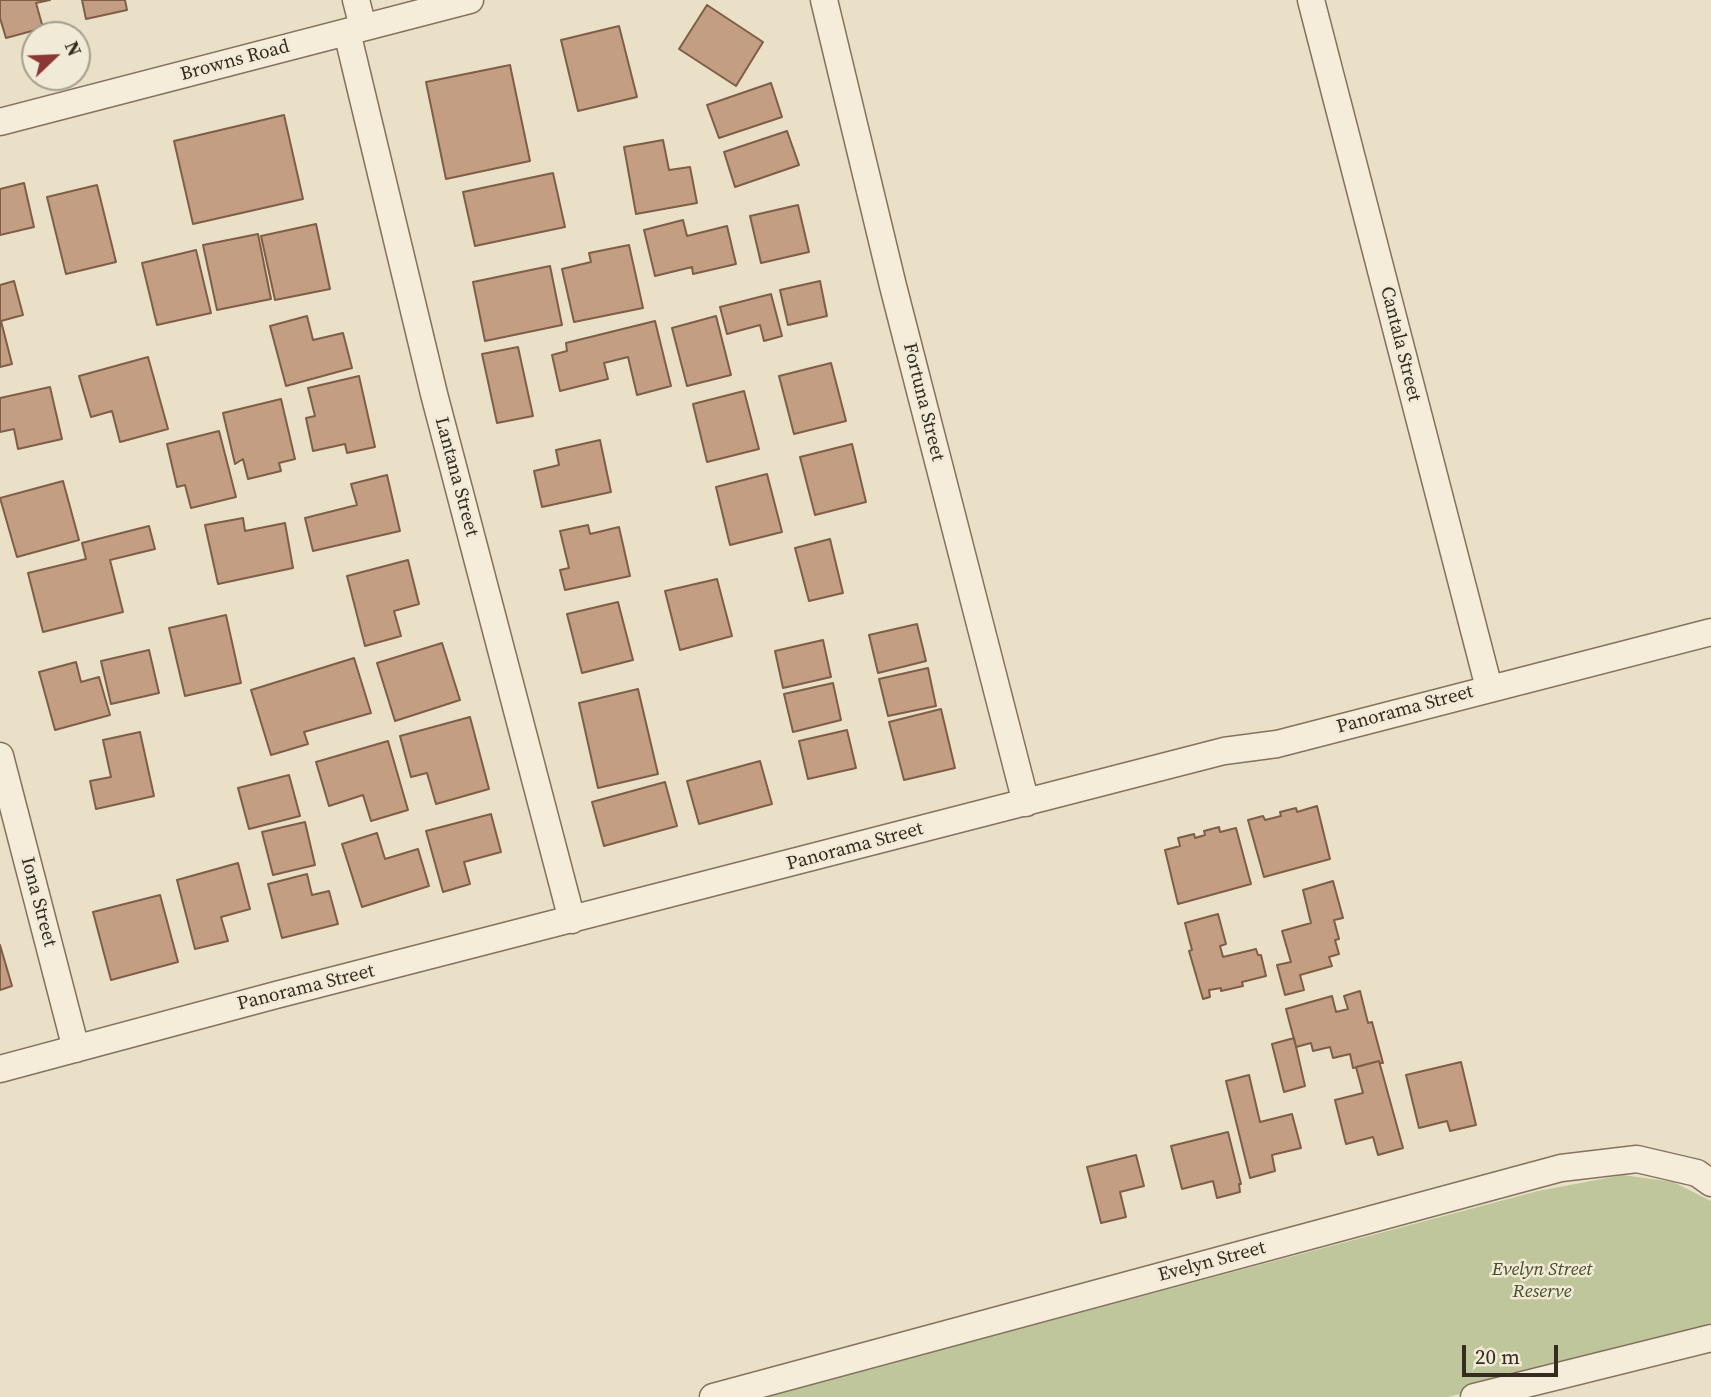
<!DOCTYPE html>
<style>
body{margin:0}
#map{position:relative;width:1711px;height:1397px;overflow:hidden;background:#e9e0c7;font-family:"Source Serif 4",serif}
canvas{display:block}
.north{position:absolute;left:21px;top:21px;width:70px;height:70px;box-sizing:border-box;background:#f1ead6;border:2px solid #a69e8e;border-radius:50%;rotate:67deg;font-size:19px;font-weight:700;line-height:28px;text-align:center;color:#352b21}
.north::after{content:'';display:block;margin:auto;width:24px;height:32px;background:#8b3736;clip-path:polygon(50% 0,100% 100%,50% 72%,0 100%)}
.scale{position:absolute;left:1462px;top:1345px;width:96px;height:32px;box-sizing:border-box;border:4px solid #352b21;border-top:0;padding-left:9px;font-size:21px;line-height:24px;white-space:nowrap;color:#352b21;-webkit-text-stroke:5px #f1ead6;paint-order:stroke}
</style>
<div id="map">
<canvas width="1711" height="1397"></canvas>
<div class="north">N</div>
<div class="scale">20 m</div>
</div>
<script>
const ctx = document.querySelector('canvas').getContext('2d');
ctx.lineJoin = 'round';
function fill(path, color) { ctx.fillStyle = color; ctx.fill(path, 'evenodd'); }
const toPath = rows => new Path2D(rows.map(r => 'M' + r).join(''));
function strokePath(path, color, width, dash) { ctx.strokeStyle = color; ctx.lineWidth = width; ctx.lineCap = dash ? 'butt' : 'round'; ctx.setLineDash(dash || []); ctx.stroke(path); }
function drawText(font, color, halo, rows, align = 'center') {
  ctx.font = font + ' "Source Serif 4",serif'; ctx.lineWidth = 5; ctx.setLineDash([]); ctx.textBaseline = 'middle'; ctx.strokeStyle = halo; ctx.fillStyle = color; for (const [text, x, y, turn = 0] of rows) {
    ctx.save(); ctx.translate(x, y); ctx.rotate((+turn || 0) * Math.PI / 180); ctx.textAlign = isNaN(turn) ? turn : align; if (halo) ctx.strokeText(text, 0, 0); ctx.fillText(text, 0, 0); ctx.restore();
  }
}
const green = toPath([
 [1623,1175,1673,1182,1711,1201,1711,1328,1448,1397,763,1397,1538,1191]
]);
const building = toPath([
 [0,0,50,0,36,3,43,28,6,38,0,18,0,0],
 [82,0,125,0,127,10,86,19,82,0],
 [707,5,763,42,736,86,679,49,707,5],
 [619,26,637,97,578,111,561,40,619,26],
 [510,65,530,161,446,179,426,82,510,65],
 [771,83,782,117,719,138,707,105,771,83],
 [284,115,303,199,193,224,174,141,284,115],
 [787,131,799,165,735,187,724,152,787,131],
 [663,140,669,170,690,167,697,203,636,214,624,147,663,140],
 [553,173,565,227,475,246,463,192,553,173],
 [24,183,34,227,0,235,0,189,24,183],
 [97,185,116,262,66,274,47,197,97,185],
 [798,205,809,252,761,263,750,216,798,205],
 [683,220,687,236,727,226,736,264,693,274,692,267,655,276,644,230,683,220],
 [316,224,330,289,275,300,261,236,316,224],
 [258,234,271,299,217,310,203,245,258,234],
 [629,245,643,308,574,322,562,269,591,262,589,253,629,245],
 [196,250,211,313,157,325,142,263,196,250],
 [550,266,562,325,485,341,473,282,550,266],
 [14,281,23,315,1,321,12,364,0,367,0,285,14,281],
 [820,281,827,316,788,325,780,290,820,281],
 [771,294,782,336,764,341,760,325,727,334,720,307,771,294],
 [307,316,313,340,343,333,352,368,286,386,270,326,307,316],
 [716,316,731,375,687,386,672,328,716,316],
 [655,321,671,386,637,395,628,357,604,363,608,379,560,391,552,355,567,351,566,343,655,321],
 [518,347,533,416,497,423,482,354,518,347],
 [148,357,168,429,120,442,112,411,91,417,79,376,148,357],
 [831,363,846,421,794,434,779,376,831,363],
 [359,376,375,447,347,453,345,444,313,451,306,418,315,416,308,388,359,376],
 [50,387,62,439,18,449,14,429,0,432,0,398,50,387],
 [744,391,759,449,707,462,693,404,744,391],
 [281,399,295,459,279,463,281,471,248,479,243,459,235,464,223,413,281,399],
 [219,431,236,497,191,508,185,485,177,487,167,444,219,431],
 [600,440,611,492,542,507,534,471,559,465,556,450,600,440],
 [852,444,866,502,815,515,800,457,852,444],
 [767,474,782,532,730,545,716,487,767,474],
 [387,475,400,531,313,551,305,518,357,505,351,484,387,475],
 [63,481,79,540,17,557,0,498,63,481],
 [243,518,245,531,285,523,293,568,218,584,205,525,243,518],
 [588,525,590,534,619,527,630,576,565,590,560,570,569,568,560,531,588,525],
 [149,526,155,549,110,560,123,612,43,632,28,573,86,559,82,543,149,526],
 [830,539,843,593,809,601,795,548,830,539],
 [408,560,419,604,394,611,401,636,365,646,347,576,408,560],
 [717,579,732,636,680,650,665,591,717,579],
 [618,602,633,660,582,673,567,614,618,602],
 [226,615,241,683,185,696,169,628,226,615],
 [917,624,926,661,878,673,869,635,917,624],
 [823,640,831,677,783,688,775,651,823,640],
 [442,643,460,700,395,721,377,663,442,643],
 [149,650,159,693,111,704,101,661,149,650],
 [354,658,371,713,304,732,308,744,271,755,251,690,354,658],
 [76,662,81,682,99,677,110,715,55,730,39,672,76,662],
 [928,668,936,706,888,716,879,679,928,668],
 [833,683,841,720,793,732,784,694,833,683],
 [638,689,658,774,598,788,579,703,638,689],
 [941,709,955,768,904,780,889,722,941,709],
 [470,717,489,789,436,804,427,773,411,777,400,736,470,717],
 [847,730,856,768,808,779,799,741,847,730],
 [140,732,154,796,96,809,90,781,111,777,103,740,140,732],
 [388,741,408,810,371,821,363,795,329,806,316,762,388,741],
 [760,761,772,804,699,824,687,781,760,761],
 [289,775,300,816,249,829,238,788,289,775],
 [665,782,677,826,604,846,592,802,665,782],
 [1317,806,1330,859,1264,877,1248,820,1263,816,1265,820,1281,816,1280,812,1296,808,1297,812,1317,806],
 [491,814,501,852,464,862,470,884,443,892,426,831,491,814],
 [305,822,315,865,273,875,262,832,305,822],
 [1219,827,1220,832,1236,828,1251,884,1178,904,1165,850,1180,846,1178,838,1194,834,1195,838,1205,835,1204,831,1219,827],
 [377,833,385,859,418,849,429,886,362,907,342,844,377,833],
 [238,863,250,909,221,917,228,941,195,949,177,880,238,863],
 [307,874,312,895,329,891,338,924,282,938,268,884,307,874],
 [1333,881,1343,918,1334,920,1339,939,1335,940,1339,954,1329,957,1332,966,1300,975,1304,990,1285,995,1277,965,1291,962,1282,931,1311,923,1303,890,1333,881],
 [160,895,178,962,111,980,93,912,160,895],
 [1218,914,1226,944,1220,946,1223,957,1256,949,1258,955,1261,955,1266,976,1242,982,1243,986,1221,991,1221,988,1209,990,1210,997,1203,999,1189,951,1192,950,1185,923,1218,914],
 [0,945,12,986,0,990,0,945],
 [1360,991,1368,1023,1372,1022,1383,1063,1380,1063,1379,1061,1353,1068,1350,1054,1333,1058,1330,1047,1313,1051,1311,1043,1296,1047,1286,1009,1332,996,1336,1012,1348,1009,1344,996,1360,991],
 [1294,1038,1305,1086,1284,1092,1272,1044,1294,1038],
 [1379,1061,1403,1148,1378,1155,1373,1137,1346,1144,1335,1100,1363,1093,1356,1067,1379,1061],
 [1461,1062,1476,1125,1450,1131,1447,1121,1419,1128,1406,1075,1461,1062],
 [1249,1075,1260,1122,1292,1114,1301,1148,1272,1155,1275,1171,1250,1178,1226,1081,1249,1075],
 [1228,1132,1241,1184,1239,1184,1240,1192,1217,1198,1213,1181,1182,1189,1171,1146,1228,1132],
 [1136,1155,1144,1186,1120,1192,1126,1217,1101,1223,1087,1167,1136,1155]
]);
const street = toPath([
 [356,0,363,27],
 [824,0,893,286,1026,803],
 [1311,0,1489,688],
 [347,32,434,394,572,920],
 [0,122,470,0],
 [0,756,76,1049],
 [0,1069,276,995,1224,751,1277,744,1711,632],
 [713,1397,1561,1168,1637,1159,1697,1173,1711,1183],
 [1474,1397,1711,1338]
]);
const streetNames = [
 ["Browns Road",235,61,-15],
 ["Cantala Street",1400,344,76],
 ["Fortuna Street",923,402,76],
 ["Lantana Street",456,477,75],
 ["Panorama Street",1405,710,-15],
 ["Panorama Street",855,847,-15],
 ["Iona Street",38,902,75],
 ["Panorama Street",306,988,-14],
 ["Evelyn Street",1212,1262,-15]
];
const parkNames = [
 ["Evelyn Street",1542,1270],
 ["Reserve",1542,1292]
];
fill(green, '#c0c69c');
fill(building, '#c39e82');
strokePath(building, '#7f5e47', 2);
strokePath(street, '#83725f', 29);
strokePath(street, '#f5edda', 26);
drawText('19px', '#352b21', '#f1ead6', streetNames);
drawText('italic 19px', '#454f2a', '#f1ead6', parkNames);
</script>
